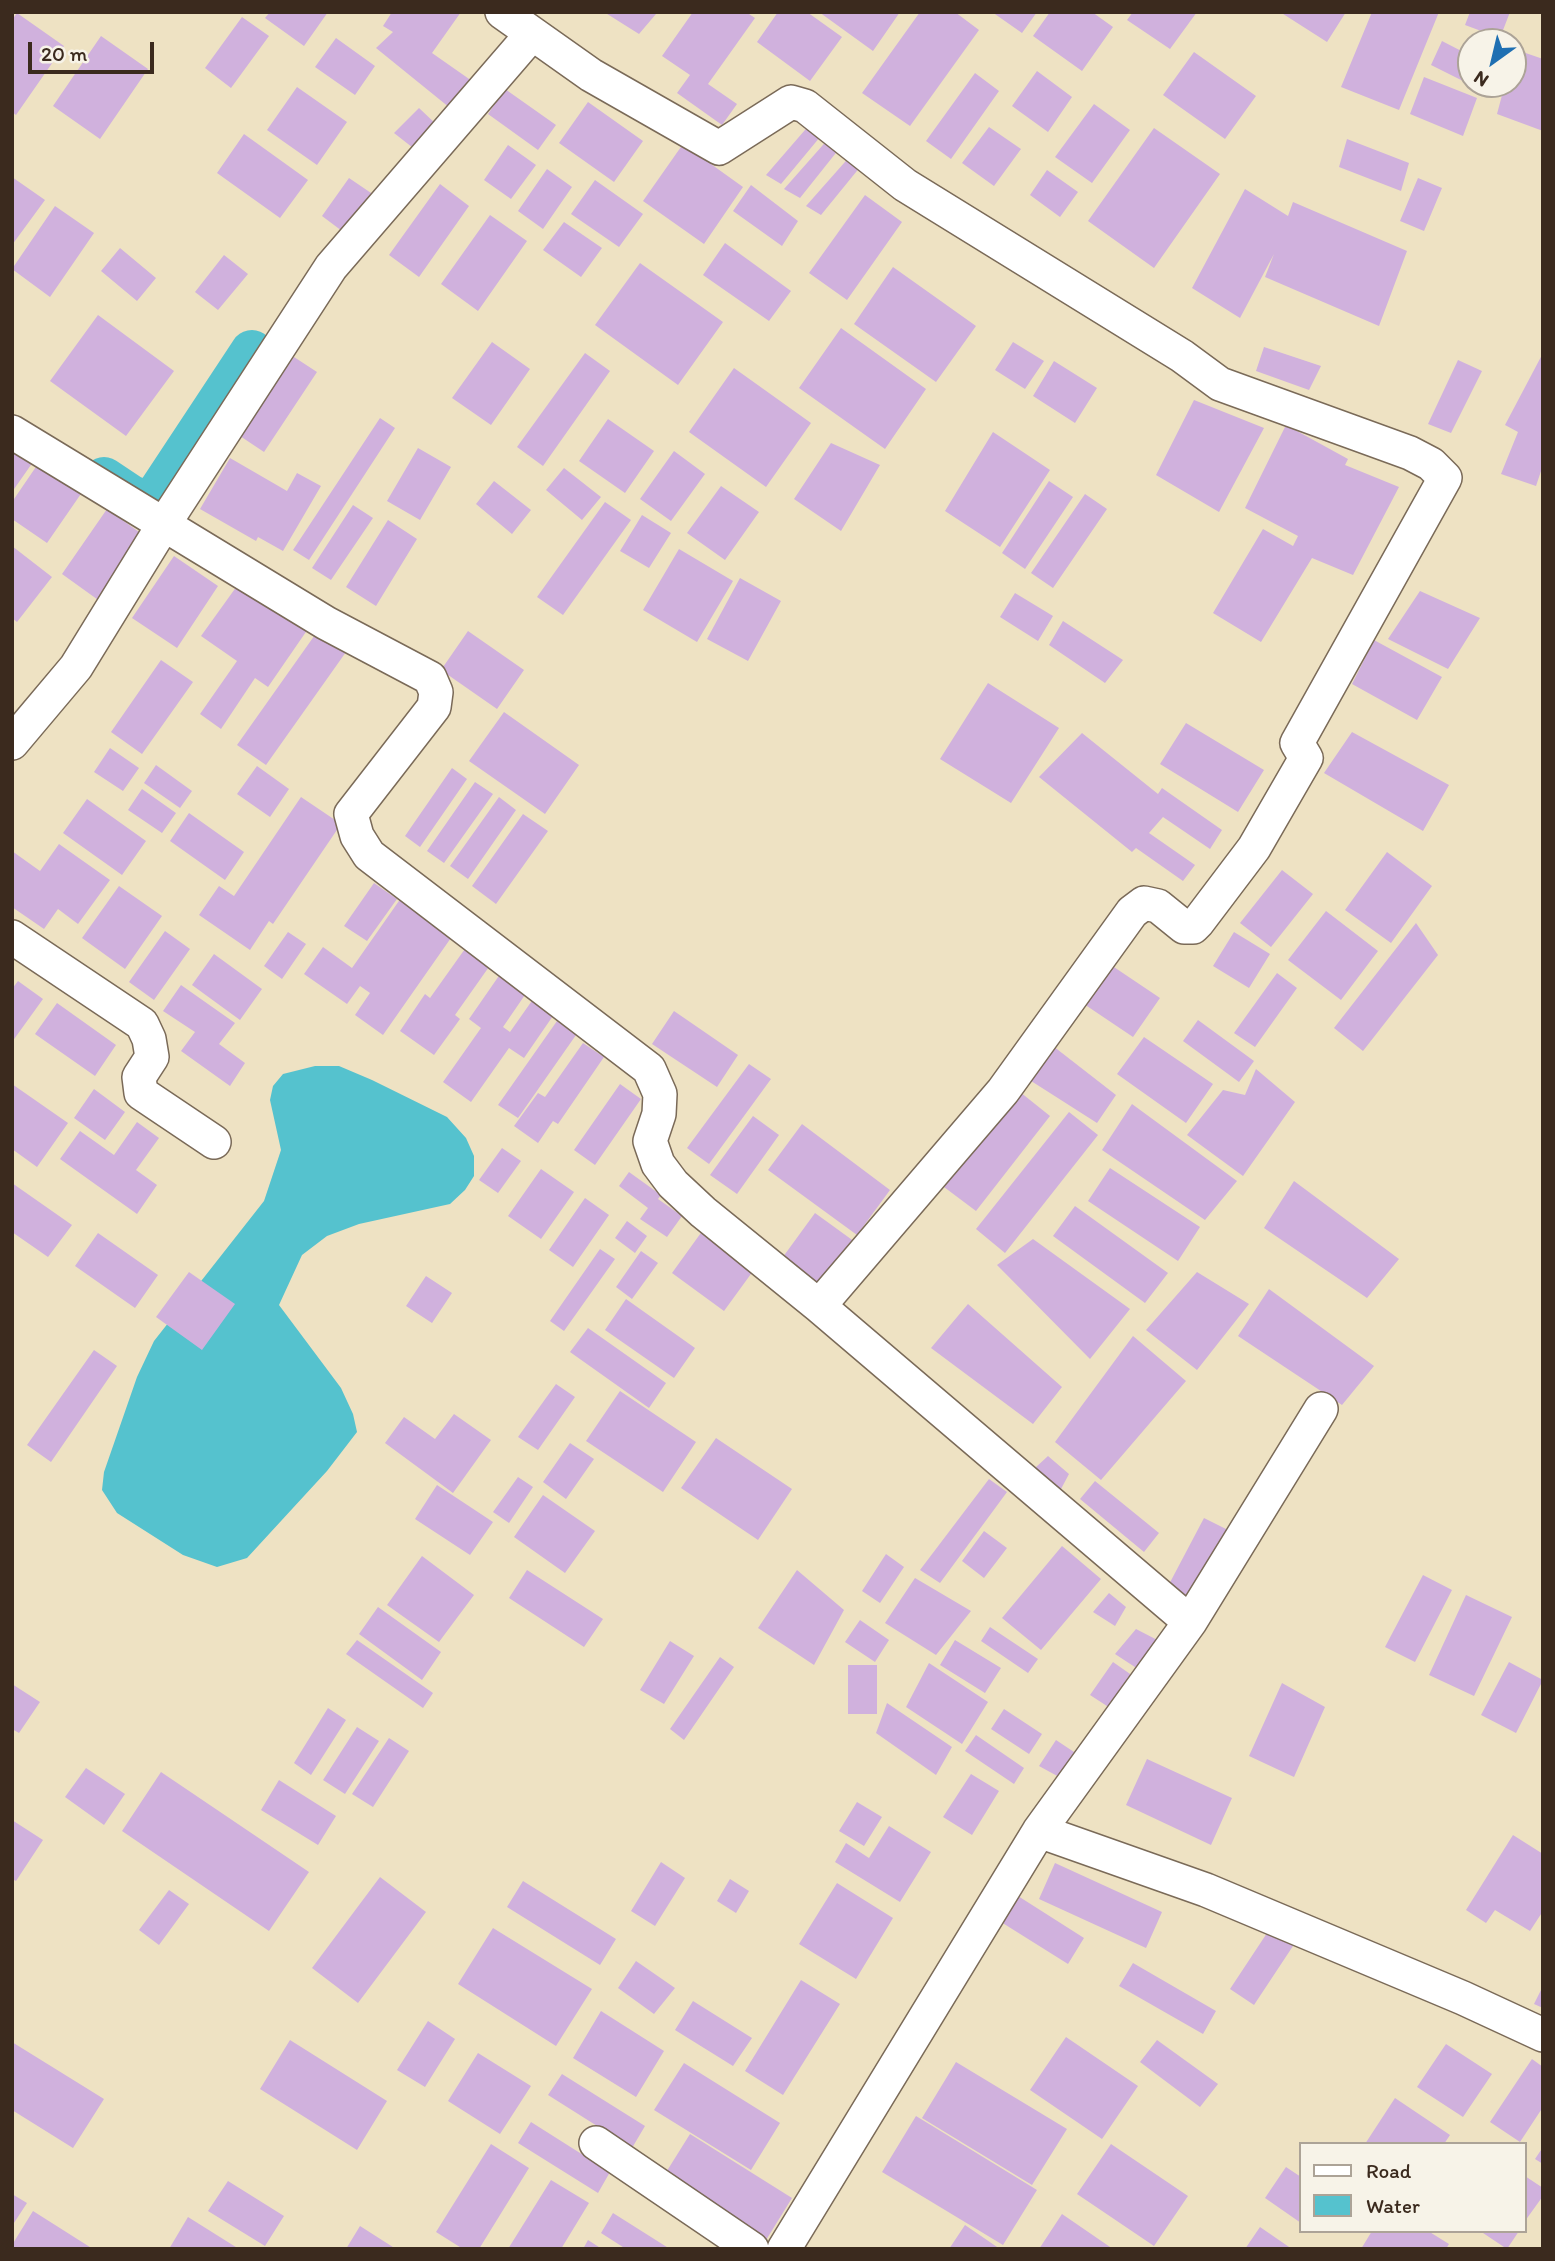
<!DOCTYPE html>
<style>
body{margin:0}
#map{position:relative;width:1555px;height:2261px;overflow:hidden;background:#eee2c3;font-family:Itim,sans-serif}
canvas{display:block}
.frame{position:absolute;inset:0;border:14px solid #3b2a1e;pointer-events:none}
.legend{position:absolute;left:1299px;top:2142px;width:228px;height:91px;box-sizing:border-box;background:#f7f3e8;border:2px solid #aca397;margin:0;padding:9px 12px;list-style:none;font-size:21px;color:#3b2a1e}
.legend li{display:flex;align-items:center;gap:14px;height:35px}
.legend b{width:35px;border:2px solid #aca397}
.north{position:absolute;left:1457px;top:28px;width:70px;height:70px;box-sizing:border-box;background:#f7f3e8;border:2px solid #aca397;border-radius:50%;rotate:214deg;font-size:19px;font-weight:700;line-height:28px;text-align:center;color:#3b2a1e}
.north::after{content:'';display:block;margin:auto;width:24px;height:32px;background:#1f6fb2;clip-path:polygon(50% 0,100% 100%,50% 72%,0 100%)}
.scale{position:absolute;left:28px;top:42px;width:126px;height:32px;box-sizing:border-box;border:4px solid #3b2a1e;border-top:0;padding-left:9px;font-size:21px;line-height:24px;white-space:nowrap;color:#3b2a1e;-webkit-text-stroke:5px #f7f3e8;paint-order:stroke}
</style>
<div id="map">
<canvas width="1555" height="2261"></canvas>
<div class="frame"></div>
<ul class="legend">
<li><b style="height:9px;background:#fff"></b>Road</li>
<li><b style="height:19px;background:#55c2ce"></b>Water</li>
</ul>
<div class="north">N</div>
<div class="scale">20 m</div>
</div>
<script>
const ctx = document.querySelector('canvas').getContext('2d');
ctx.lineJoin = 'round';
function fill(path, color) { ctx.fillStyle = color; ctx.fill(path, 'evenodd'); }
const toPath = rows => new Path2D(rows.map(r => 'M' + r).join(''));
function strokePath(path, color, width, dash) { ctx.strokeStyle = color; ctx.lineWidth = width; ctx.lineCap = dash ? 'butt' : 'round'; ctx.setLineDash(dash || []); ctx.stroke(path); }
const water = toPath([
 [315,1066,339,1066,372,1080,447,1117,466,1138,474,1156,474,1176,465,1190,450,1204,359,1224,327,1236,302,1255,279,1305,341,1388,353,1414,357,1432,327,1471,247,1558,217,1567,183,1555,117,1513,102,1490,104,1472,137,1377,154,1341,264,1201,281,1150,270,1100,273,1086,283,1074]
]);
const canal = toPath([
 [104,479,131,497,151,505,252,352]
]);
const building = toPath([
 [270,12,328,12,304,46,265,18],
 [392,12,461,12,432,53,482,88,455,112,376,48,393,32,383,26],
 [604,12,653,12,656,14,639,34],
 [693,12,746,12,755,18,708,84,737,104,722,125,677,93,690,75,662,56],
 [778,12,807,12,842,37,810,81,757,42],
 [819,12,900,12,873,51],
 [920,12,955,12,979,30,910,126,862,93],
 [992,12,1037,12,1022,33],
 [1050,12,1092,12,1113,27,1082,71,1033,36],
 [1133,12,1197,12,1170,49,1127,20],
 [1280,12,1346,12,1327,42],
 [1372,12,1439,12,1399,110,1341,87],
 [1470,12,1510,12,1500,38,1465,25],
 [17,13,64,46,16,115,12,112,12,20],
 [242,17,269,36,231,88,205,68],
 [101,36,148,69,100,139,53,106],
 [336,38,375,66,355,95,315,67],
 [1442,41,1471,56,1471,85,1431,65],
 [1514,49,1543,59,1543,131,1497,114,1505,84,1513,84],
 [1194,52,1256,96,1225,139,1163,95],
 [1037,71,1072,97,1048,132,1012,106],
 [975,73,999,91,951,159,926,141],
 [1424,77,1477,98,1463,136,1410,114],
 [297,87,347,122,317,165,267,130],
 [505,89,556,125,538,150,488,114],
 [588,102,643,141,614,182,559,143],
 [1094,104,1130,130,1092,183,1055,157],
 [419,108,438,126,417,151,394,133],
 [811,123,825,131,781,184,766,175],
 [989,127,1021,149,994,186,962,163],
 [1154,128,1220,174,1154,268,1088,221],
 [244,134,308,180,280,218,217,173],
 [830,137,843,144,800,198,784,189],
 [1347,139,1409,163,1401,191,1339,167],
 [683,144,743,187,704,244,643,201],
 [508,145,536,165,511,199,484,180],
 [852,154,865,161,821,215,806,206],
 [547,169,572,187,543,229,518,211],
 [1047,170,1078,192,1060,217,1030,195],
 [12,177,45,200,12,245],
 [349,178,374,195,346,234,322,216],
 [1418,178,1442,188,1424,231,1400,221],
 [595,180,643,214,619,247,571,214],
 [440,184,469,206,419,277,389,255],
 [751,185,798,221,782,246,733,211],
 [1245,189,1288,216,1293,202,1407,251,1379,326,1265,277,1274,254,1240,318,1192,288],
 [865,195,902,222,847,300,809,273],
 [55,206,94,233,50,297,12,269],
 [490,215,527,241,478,311,441,284],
 [564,222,602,248,581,277,543,250],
 [725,243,791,291,769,321,703,275],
 [120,248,156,278,137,301,101,271],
 [224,255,248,274,218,310,195,292],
 [640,263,723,322,678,385,595,325],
 [893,267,976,326,936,382,854,324],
 [98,315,174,371,126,436,50,381],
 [841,328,926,389,885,449,799,388],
 [492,342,530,369,491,425,452,398],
 [1013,342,1044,361,1025,389,995,370],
 [1264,347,1321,366,1309,390,1256,371],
 [585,353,610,371,543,466,517,447],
 [1543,353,1543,465,1536,486,1501,474,1518,432,1505,425],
 [294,357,317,372,264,452,240,436],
 [1458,360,1482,371,1451,433,1428,424],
 [1054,361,1097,388,1075,423,1033,396],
 [734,368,811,423,766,487,689,432],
 [1194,400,1264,428,1219,512,1156,475],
 [380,418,395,428,309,560,293,550],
 [608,419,654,451,625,493,579,461],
 [1286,425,1348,459,1345,465,1399,487,1353,575,1312,558,1261,642,1213,613,1263,529,1293,546,1298,536,1245,508],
 [993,432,1050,470,1000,547,945,511],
 [831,443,880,465,841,531,794,499],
 [12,447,33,462,12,492],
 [418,448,451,467,420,520,387,501],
 [674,451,705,474,671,521,640,499],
 [42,458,85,488,47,543,12,519,12,502],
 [230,458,287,491,297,473,321,486,283,551,258,537,256,541,200,509],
 [564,468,601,497,582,520,546,490],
 [494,481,531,510,512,534,476,504],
 [1049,481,1073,497,1025,569,1002,553],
 [721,486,759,512,725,560,687,533],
 [1085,494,1107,509,1053,588,1031,573],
 [605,502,631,520,563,615,537,597],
 [353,505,373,518,331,580,312,568],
 [107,509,146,537,101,602,62,574],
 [642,515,671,533,649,568,620,551],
 [388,520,417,539,376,606,346,587],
 [12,546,52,577,17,622,12,618],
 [679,549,733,581,697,642,643,610],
 [174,556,218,586,177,648,132,618],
 [740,578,781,601,748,661,707,639],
 [242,579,310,626,268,687,255,678,221,729,200,714,237,661,201,636],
 [1420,591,1480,618,1448,669,1388,639],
 [1015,593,1053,616,1038,641,1000,617],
 [1063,621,1123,660,1105,683,1049,645],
 [468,631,524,670,497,709,441,670],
 [317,632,346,652,266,765,237,745],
 [1374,640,1442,677,1417,720,1352,684],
 [161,660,193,682,142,754,111,732],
 [988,683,1059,728,1011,803,940,759],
 [504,712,579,765,545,814,469,761],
 [1186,723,1264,770,1238,812,1160,764],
 [1352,732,1449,785,1423,831,1324,773],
 [1082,733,1158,794,1162,788,1222,830,1210,849,1163,817,1149,833,1195,865,1183,881,1136,848,1132,852,1039,777],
 [110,748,139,768,123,791,94,772],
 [156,765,192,791,180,808,144,783],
 [257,766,289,789,270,817,237,794],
 [452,768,467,779,420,847,405,836],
 [475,782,493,794,444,863,427,851],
 [142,789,176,813,162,833,128,810],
 [301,797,341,824,273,924,269,921,250,950,199,915,219,886,234,896],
 [499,797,516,810,468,879,450,866],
 [87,799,146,841,122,875,63,833],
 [189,813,244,852,225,880,170,841],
 [523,814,548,831,496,904,472,886],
 [59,844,110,880,78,924,58,909,44,929,12,907,12,851,40,871],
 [1387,852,1432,886,1391,943,1345,910],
 [1282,870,1313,894,1271,947,1240,923],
 [374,883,397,899,367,941,344,926],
 [119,886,162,916,125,969,82,938],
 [401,898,453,935,383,1035,355,1015,370,993,360,986,347,1004,304,974,323,947,352,968],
 [1326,911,1378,951,1341,1000,1288,960],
 [1416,923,1438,955,1363,1051,1334,1028],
 [165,931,190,949,154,1000,129,982],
 [288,932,306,944,282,979,264,966],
 [1234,932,1270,954,1249,988,1213,966],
 [467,946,491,964,455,1015,460,1019,434,1055,400,1031,425,994,430,998],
 [214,954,262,989,240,1020,192,985],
 [1102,959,1160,998,1133,1037,1075,998],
 [503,970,529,989,503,1027,510,1032,536,995,557,1010,524,1058,509,1048,471,1102,443,1082,481,1028,469,1019],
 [1277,973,1297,988,1255,1047,1234,1033],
 [18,981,43,999,12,1042,12,989],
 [181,985,235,1023,219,1044,245,1063,230,1086,181,1051,195,1032,163,1011],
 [57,1003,116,1045,95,1076,35,1034],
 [674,1011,738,1055,717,1087,652,1044],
 [1198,1020,1254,1061,1239,1082,1183,1041],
 [557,1021,576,1035,518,1118,498,1105],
 [1144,1037,1213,1084,1186,1123,1117,1074],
 [583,1043,604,1057,558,1124,553,1121,538,1143,514,1126,538,1093,545,1097],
 [1053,1046,1116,1095,1097,1123,1028,1079],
 [749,1064,771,1079,709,1164,687,1148],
 [1256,1069,1295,1102,1243,1176,1187,1135,1223,1090,1245,1095],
 [12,1084,68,1123,37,1167,12,1149],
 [620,1084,641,1099,595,1165,574,1150],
 [94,1089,125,1112,105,1140,74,1118],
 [1020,1092,1050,1116,976,1211,944,1187],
 [1132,1104,1237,1181,1205,1220,1102,1150],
 [1069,1112,1098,1135,1005,1253,976,1229],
 [753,1116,779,1135,737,1194,710,1175],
 [137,1122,159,1138,136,1170,157,1185,137,1214,60,1159,80,1131,114,1155],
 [802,1124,890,1190,857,1235,768,1170],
 [502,1148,521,1161,498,1193,479,1180],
 [1110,1168,1200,1227,1178,1261,1088,1201],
 [541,1169,574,1192,541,1239,508,1216],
 [629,1172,661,1195,658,1199,682,1216,667,1237,640,1219,648,1208,619,1186],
 [1294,1181,1399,1259,1367,1298,1264,1228],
 [12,1183,72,1225,48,1257,12,1232],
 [585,1198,609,1215,573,1267,549,1250],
 [1075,1206,1168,1273,1145,1303,1053,1236],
 [815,1213,855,1242,819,1291,780,1261],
 [627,1221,647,1236,635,1253,615,1238],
 [703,1230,756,1267,724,1311,672,1273],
 [98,1233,158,1275,135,1308,75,1266],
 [1033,1239,1130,1309,1090,1359,997,1265],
 [600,1249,615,1259,564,1331,550,1321],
 [641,1251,658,1263,632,1299,616,1287],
 [189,1272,235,1304,202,1350,156,1317],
 [1197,1272,1249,1304,1197,1370,1146,1330],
 [426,1276,452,1293,432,1323,406,1306],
 [1269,1289,1374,1366,1342,1405,1238,1336],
 [626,1299,695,1348,674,1378,605,1330],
 [968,1304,1062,1387,1033,1424,931,1348],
 [588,1328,666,1383,649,1408,570,1352],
 [1133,1336,1186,1381,1101,1480,1055,1442],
 [94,1350,117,1366,51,1462,27,1445],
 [556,1384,575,1397,538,1450,518,1437],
 [620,1391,696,1442,663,1492,586,1441],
 [454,1414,491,1440,453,1493,385,1443,404,1417,435,1439],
 [716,1438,792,1489,758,1540,681,1488],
 [570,1443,594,1459,566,1499,543,1482],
 [1048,1456,1069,1474,1061,1489,1035,1468],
 [518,1477,533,1487,509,1523,493,1512],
 [989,1479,1007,1492,940,1583,920,1570],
 [1095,1481,1159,1533,1144,1552,1080,1499],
 [437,1485,493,1522,470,1555,415,1519],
 [543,1495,595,1531,565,1573,514,1537],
 [1204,1518,1234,1533,1196,1606,1166,1590],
 [984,1531,1007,1548,984,1578,962,1561],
 [1062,1546,1101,1579,1041,1650,1002,1618],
 [886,1554,904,1567,880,1603,862,1591],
 [422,1556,474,1595,439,1642,387,1605],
 [527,1570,603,1619,584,1647,509,1598],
 [797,1570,844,1610,814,1665,758,1628],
 [1423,1575,1452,1590,1415,1662,1385,1647],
 [915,1578,971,1611,936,1655,885,1623],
 [1109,1593,1126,1607,1115,1626,1093,1612],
 [1466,1595,1512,1617,1474,1696,1429,1675],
 [378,1607,441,1652,422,1680,359,1634],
 [860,1620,889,1640,875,1662,845,1642],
 [990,1627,1038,1659,1028,1673,981,1641],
 [1136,1629,1165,1644,1141,1671,1115,1654],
 [357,1640,433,1693,423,1708,346,1654],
 [955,1640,1001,1668,985,1693,940,1665],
 [670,1641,694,1656,664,1704,640,1690],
 [720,1657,734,1667,684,1740,670,1729],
 [1113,1662,1133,1676,1110,1708,1090,1695],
 [1509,1662,1543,1680,1516,1733,1481,1715],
 [929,1663,988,1702,962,1744,906,1707],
 [848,1665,877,1665,877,1714,848,1714],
 [1282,1683,1325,1707,1294,1777,1249,1756],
 [12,1684,40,1702,19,1733,12,1729],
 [887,1703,952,1747,936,1775,876,1733],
 [328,1708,346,1720,311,1775,294,1763],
 [1004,1709,1042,1734,1029,1754,991,1729],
 [357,1727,379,1741,345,1794,323,1780],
 [976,1735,1024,1768,1014,1784,965,1751],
 [389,1738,409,1751,373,1807,352,1794],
 [1056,1740,1086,1760,1070,1783,1039,1766],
 [1147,1759,1232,1798,1211,1845,1126,1805],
 [86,1768,125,1794,104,1825,65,1797],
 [161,1772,309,1872,269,1931,122,1831],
 [971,1774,999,1791,972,1835,943,1817],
 [279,1780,336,1816,318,1845,261,1810],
 [857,1802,882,1817,864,1846,839,1831],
 [12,1820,43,1840,16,1881,12,1879],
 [889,1826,931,1852,900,1902,835,1862,846,1843,869,1858],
 [1513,1835,1543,1854,1543,1911,1530,1931,1495,1910,1486,1923,1466,1910],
 [661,1862,685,1878,655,1926,631,1911],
 [1055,1863,1162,1912,1146,1948,1039,1899],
 [380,1877,426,1912,358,2003,312,1968],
 [730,1879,749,1891,736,1913,717,1901],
 [523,1881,616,1939,600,1965,507,1907],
 [837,1883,893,1918,856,1979,799,1944],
 [169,1890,189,1904,159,1945,139,1930],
 [1018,1896,1084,1938,1068,1964,1001,1922],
 [1271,1927,1295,1943,1254,2005,1230,1989],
 [493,1928,592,1989,556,2046,458,1984],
 [636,1961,675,1988,654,2014,618,1988],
 [1133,1963,1216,2011,1203,2034,1119,1986],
 [801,1980,840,2004,783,2095,745,2071],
 [1543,1986,1543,2008,1534,2004],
 [693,2001,752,2038,733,2066,675,2030],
 [601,2011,664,2051,636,2097,573,2058],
 [428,2021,455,2039,425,2087,397,2070],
 [1066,2037,1138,2086,1102,2139,1030,2090],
 [290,2040,387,2101,357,2150,260,2089],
 [1157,2040,1218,2084,1200,2107,1140,2062],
 [12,2042,104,2099,73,2148,12,2110],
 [1446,2044,1492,2074,1463,2117,1417,2087],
 [478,2053,531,2086,500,2134,448,2101],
 [1532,2059,1543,2067,1543,2107,1520,2142,1490,2122],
 [956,2062,1067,2129,1032,2185,922,2118],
 [684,2063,780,2123,751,2170,654,2110],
 [562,2074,645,2126,632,2148,548,2095],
 [1395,2098,1450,2135,1444,2144,1365,2144],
 [916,2116,1037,2190,1003,2245,882,2172],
 [531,2122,610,2172,598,2193,518,2143],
 [690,2134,792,2198,763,2245,660,2182],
 [491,2144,529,2168,479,2249,463,2249,436,2232],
 [1111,2144,1188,2196,1154,2246,1077,2194],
 [1543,2147,1543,2164,1535,2159],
 [1286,2167,1301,2177,1301,2223,1265,2198],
 [1525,2176,1543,2188,1543,2196,1525,2221],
 [551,2180,589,2203,561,2249,508,2249],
 [228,2181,284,2216,265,2246,208,2211],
 [12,2194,27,2203,12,2226],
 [33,2211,93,2249,12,2249,12,2245],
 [613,2213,670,2249,626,2249,601,2233],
 [1062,2214,1113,2249,1039,2249],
 [188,2217,239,2249,169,2249],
 [965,2225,1000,2249,949,2249],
 [360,2226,396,2249,346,2249],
 [1260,2227,1292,2249,1245,2249],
 [1372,2231,1428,2231,1449,2244,1446,2249,1361,2249],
 [1480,2231,1519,2231,1507,2249],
 [588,2240,602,2249,583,2249]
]);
const street = toPath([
 [502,12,591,75,719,148,791,102,805,106,905,185,1182,356,1220,384,1410,453,1431,464,1445,478,1297,743,1306,758,1254,848,1198,922,1193,927,1184,927,1158,906,1144,903,1132,912,1003,1091,819,1306],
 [12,432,326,623,430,678,436,692,434,707,351,814,357,836,369,855,649,1069,660,1094,659,1114,650,1141,658,1164,673,1184,703,1212,819,1306,1190,1622],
 [12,743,76,667,164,524,331,267,531,35],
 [12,937,142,1024,149,1039,152,1057,139,1077,141,1093,214,1142],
 [1039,1831,1206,1890,1463,1998,1543,2035],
 [596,2143,752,2249],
 [784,2249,1039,1831,1190,1622,1321,1409]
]);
fill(water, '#55c2ce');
strokePath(canal, '#55c2ce', 44);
fill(building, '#d0b1dd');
strokePath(street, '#7a6a58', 36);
strokePath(street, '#fff', 33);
</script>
